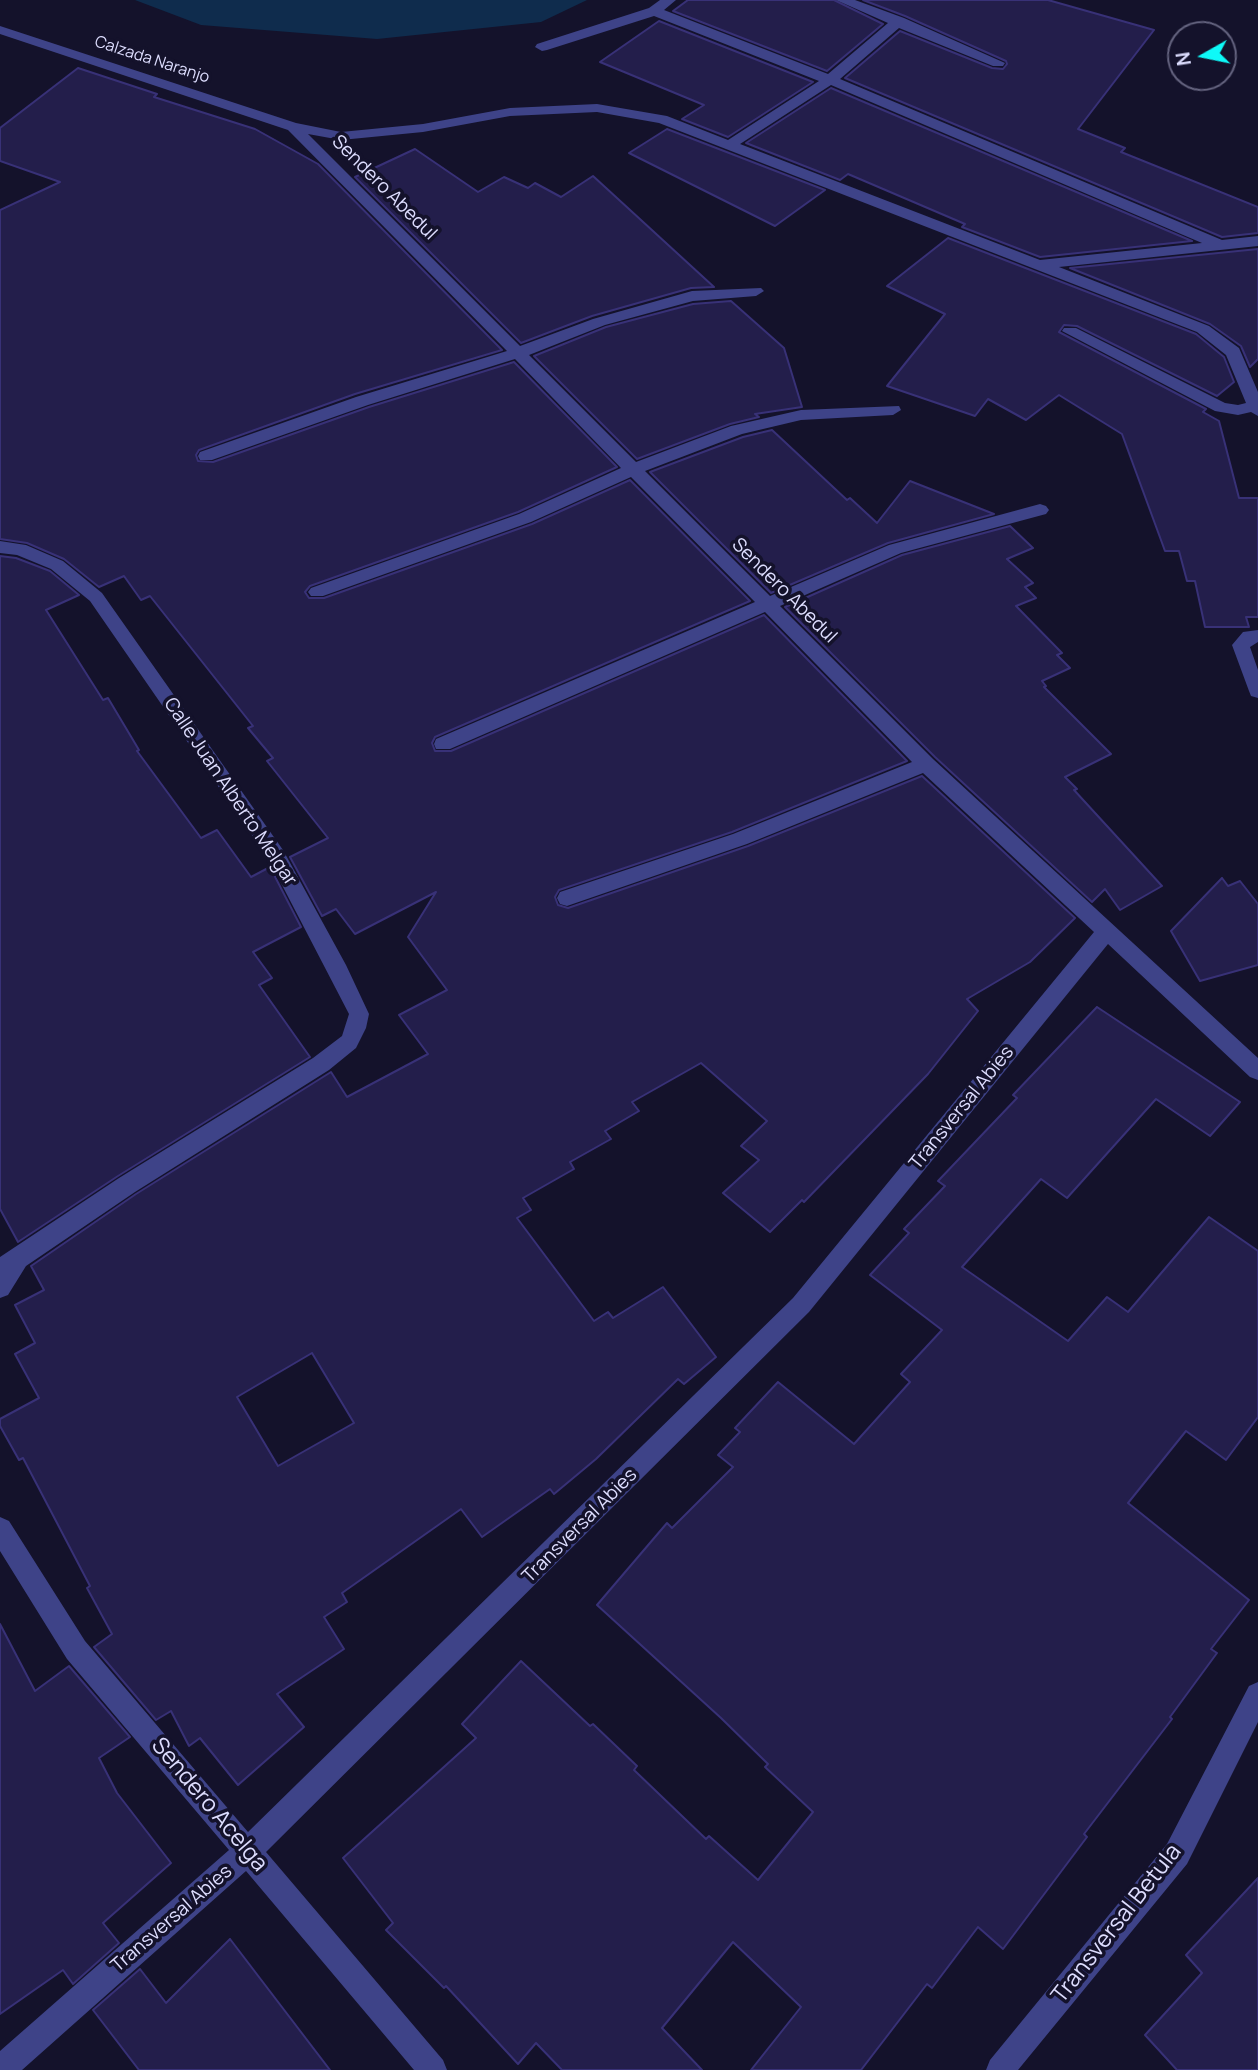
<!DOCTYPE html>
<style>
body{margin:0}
#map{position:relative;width:1258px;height:2070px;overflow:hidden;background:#14122b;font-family:Manrope,sans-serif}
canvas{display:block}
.north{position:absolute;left:1167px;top:21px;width:70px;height:70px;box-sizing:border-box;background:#14122b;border:2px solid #64637f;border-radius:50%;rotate:261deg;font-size:19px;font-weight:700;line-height:28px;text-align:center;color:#ddddfe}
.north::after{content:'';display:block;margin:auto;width:24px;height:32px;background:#0ef9f8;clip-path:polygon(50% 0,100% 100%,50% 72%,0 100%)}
</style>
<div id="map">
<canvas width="1258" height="2070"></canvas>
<div class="north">N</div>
</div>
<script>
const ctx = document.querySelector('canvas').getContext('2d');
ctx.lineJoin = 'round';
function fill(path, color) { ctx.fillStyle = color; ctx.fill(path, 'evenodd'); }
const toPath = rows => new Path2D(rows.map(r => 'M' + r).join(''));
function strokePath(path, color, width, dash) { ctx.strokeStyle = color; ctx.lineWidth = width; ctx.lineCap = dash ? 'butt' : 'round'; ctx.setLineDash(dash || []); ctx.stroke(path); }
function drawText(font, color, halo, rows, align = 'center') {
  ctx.font = font + ' Manrope,sans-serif'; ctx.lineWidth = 7; ctx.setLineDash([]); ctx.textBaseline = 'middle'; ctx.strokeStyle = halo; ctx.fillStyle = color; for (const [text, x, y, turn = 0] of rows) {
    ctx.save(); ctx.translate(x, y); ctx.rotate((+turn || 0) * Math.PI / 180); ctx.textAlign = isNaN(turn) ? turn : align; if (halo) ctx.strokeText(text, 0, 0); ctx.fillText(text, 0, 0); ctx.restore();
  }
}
const water = toPath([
 [135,0,587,0,541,22,377,39,201,25]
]);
const building = toPath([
 [688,0,834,0,883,24,827,71,673,11,688,0],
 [863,0,1048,0,1154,30,1078,129,1125,148,1121,152,1258,207,1258,233,1222,237,845,78,900,31,992,68,1003,69,1007,64,1006,61,905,16,863,0],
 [659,21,813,82,728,137,682,119,704,105,600,62,659,21],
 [78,68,157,94,154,97,255,129,318,164,502,350,355,394,199,450,196,455,198,461,213,462,369,407,514,362,617,467,518,512,310,586,305,592,309,598,324,598,532,524,630,480,750,601,435,737,432,743,435,751,451,751,764,615,907,761,732,832,559,890,555,897,558,905,568,908,748,846,922,776,1075,918,1030,962,967,999,978,1011,928,1074,804,1202,802,1200,770,1232,723,1193,759,1160,741,1146,767,1121,701,1063,632,1102,639,1111,605,1131,611,1139,570,1162,574,1169,523,1198,531,1210,517,1218,594,1321,608,1312,613,1318,663,1287,716,1357,684,1384,678,1379,596,1459,554,1494,550,1489,482,1537,461,1509,342,1593,347,1602,324,1617,344,1649,277,1694,304,1727,238,1785,200,1738,189,1746,171,1711,156,1720,94,1647,112,1634,87,1588,90,1586,23,1458,19,1460,0,1426,0,1419,39,1398,15,1354,35,1343,15,1305,44,1290,31,1266,136,1194,331,1072,347,1097,428,1054,399,1015,447,990,408,937,436,892,355,934,336,909,322,916,290,857,328,838,267,761,273,758,248,728,253,726,150,596,141,600,124,576,99,587,64,559,27,543,0,539,0,210,60,182,0,161,0,128,78,68],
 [312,1353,354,1423,278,1466,237,1397,312,1353],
 [831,88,1192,241,1040,257,962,227,965,224,848,174,840,180,746,143,831,88],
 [667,129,825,190,775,226,629,153,667,129],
 [415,149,478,192,504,177,528,188,535,183,561,197,593,176,714,287,691,288,592,316,521,343,355,177,415,149],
 [948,238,1196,334,1224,357,1234,382,1217,396,1077,326,1064,325,1059,332,1206,409,1203,412,1219,421,1239,498,1258,498,1258,617,1246,617,1249,627,1205,627,1195,581,1187,581,1179,551,1165,551,1122,434,1059,395,1026,420,988,399,975,416,887,386,945,314,887,286,948,238],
 [1258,249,1258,359,1250,367,1241,346,1210,324,1070,268,1258,249],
 [731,301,784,348,802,407,755,414,759,417,730,424,637,459,534,356,606,327,693,304,731,301],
 [772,430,847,500,850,498,877,523,910,481,994,514,888,543,771,593,650,472,743,437,772,430],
 [1010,526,1033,548,1007,559,1033,583,1025,587,1036,598,1016,606,1062,653,1057,655,1070,668,1042,681,1046,686,1044,687,1111,754,1065,777,1077,789,1074,790,1162,886,1120,910,1105,889,1092,902,935,757,785,607,902,555,1010,526],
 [0,556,16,558,50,571,79,595,46,610,103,700,108,698,139,750,137,751,201,838,217,830,251,877,270,867,301,927,253,952,272,978,259,985,310,1057,118,1176,18,1242,0,1209,0,556],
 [1222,878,1228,886,1240,881,1258,904,1258,965,1200,981,1171,931,1222,878],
 [1097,1007,1240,1102,1210,1136,1156,1099,1067,1198,1041,1179,962,1267,1068,1341,1107,1297,1128,1312,1209,1217,1258,1251,1258,1417,1226,1460,1186,1431,1128,1503,1249,1600,1211,1649,1217,1653,1170,1717,1172,1719,1084,1834,1087,1837,1003,1949,978,1927,932,1988,927,1984,861,2070,751,2070,801,2007,733,1942,662,2028,702,2070,562,2070,536,2043,518,2064,446,1986,444,1988,386,1930,393,1923,343,1858,476,1738,462,1724,521,1661,590,1726,593,1724,637,1766,634,1770,706,1839,709,1836,758,1880,813,1812,765,1767,768,1764,721,1718,597,1605,667,1523,672,1528,733,1467,718,1455,740,1432,735,1428,778,1382,854,1444,910,1382,901,1374,942,1330,870,1275,909,1233,904,1229,945,1186,938,1181,1017,1098,1013,1095,1097,1007],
 [0,1624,35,1691,69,1666,130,1737,99,1758,117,1793,171,1863,103,1923,119,1943,73,1984,63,1970,0,2014,0,1624],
 [1258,1878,1258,2070,1177,2070,1145,2035,1202,1973,1186,1955,1258,1878],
 [230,1939,330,2070,139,2070,93,2010,140,1969,166,2003,230,1939]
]);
const minor = toPath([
 [660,0,676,0,664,10,828,74,888,23,836,0,855,0,904,18,1005,63,1003,66,993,66,899,28,840,79,1222,240,1258,236,1258,246,1059,267,1209,326,1239,348,1258,392,1258,416,1251,412,1238,415,1215,411,1062,331,1064,328,1076,328,1225,403,1238,405,1246,403,1226,355,1197,332,659,123,597,112,510,116,423,132,341,140,308,134,520,346,593,319,692,291,761,288,764,291,756,296,693,301,605,325,529,355,636,462,731,426,801,410,899,406,901,410,893,415,801,420,742,434,645,471,770,596,889,545,1040,504,1046,506,1049,510,1046,514,901,553,780,606,933,759,1258,1058,1258,1080,1250,1077,1108,944,809,1312,266,1852,443,2060,447,2070,414,2070,246,1871,22,2070,0,2070,0,2051,229,1850,67,1659,0,1551,0,1517,9,1521,85,1641,248,1832,793,1298,1094,932,923,773,747,844,567,906,560,904,557,898,560,892,733,834,912,762,765,612,450,749,436,749,434,744,436,739,755,602,631,477,531,522,323,596,311,596,308,592,311,588,519,514,621,468,515,359,368,405,212,460,200,460,198,456,200,452,356,397,507,351,288,130,0,34,0,26,296,123,341,132,423,124,510,108,597,104,667,116,728,140,819,81,654,16,547,50,542,51,535,47,537,44,649,8,660,0],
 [831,85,1202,243,1040,260,740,144,831,85],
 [0,541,26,545,63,561,102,593,283,850,346,965,369,1014,366,1028,356,1048,329,1070,135,1192,26,1266,8,1295,0,1298,0,1257,119,1178,313,1058,342,1036,349,1014,269,860,90,601,51,569,17,555,0,553,0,541],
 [1258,630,1258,642,1250,647,1258,670,1258,698,1251,696,1249,691,1232,645,1243,632,1258,630],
 [1258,1682,1258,1722,1187,1864,1018,2070,986,2070,990,2060,1167,1844,1249,1686,1258,1682]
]);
const farStreetnames = [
 ["Calzada Naranjo",152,60,18]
];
const streetNames = [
 ["Sendero Abedul",384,188,45],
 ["Sendero Abedul",784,591,45],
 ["Calle Juan Alberto Melgar",230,792,56],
 ["Transversal Abies",962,1108,-51],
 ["Transversal Abies",580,1526,-45],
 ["Transversal Abies",172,1919,-41]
];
const nearStreetnames = [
 ["Sendero Acelga",209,1805,50],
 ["Transversal Betula",1117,1924,-52]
];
fill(water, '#0f2c4d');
fill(building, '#231e4b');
strokePath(building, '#383177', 2);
fill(minor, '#3e4388');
drawText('16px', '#ddddfe', '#14122b', farStreetnames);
drawText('19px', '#ddddfe', '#14122b', streetNames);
drawText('23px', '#ddddfe', '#14122b', nearStreetnames);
</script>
